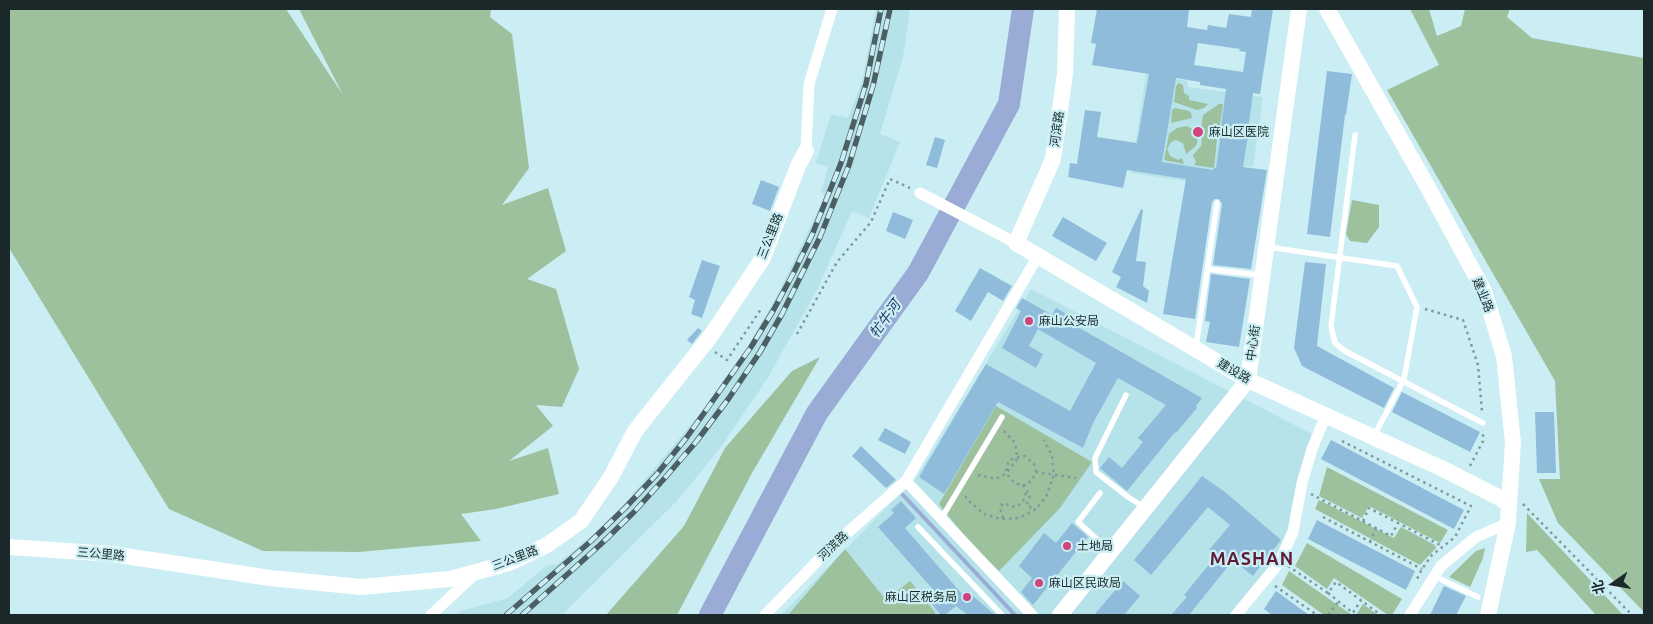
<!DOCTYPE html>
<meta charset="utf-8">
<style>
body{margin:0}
#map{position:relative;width:1653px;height:624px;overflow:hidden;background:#caeef3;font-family:Ubuntu,"Noto Sans SC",sans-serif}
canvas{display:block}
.frame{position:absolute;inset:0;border:10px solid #1b292b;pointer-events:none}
.north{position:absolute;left:1588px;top:559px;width:50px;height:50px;-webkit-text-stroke:4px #caeef3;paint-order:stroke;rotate:257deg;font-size:14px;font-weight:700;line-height:20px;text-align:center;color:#1b292b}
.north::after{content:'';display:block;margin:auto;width:18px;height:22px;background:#1b292b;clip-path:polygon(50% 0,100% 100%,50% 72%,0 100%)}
</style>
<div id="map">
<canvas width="1653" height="624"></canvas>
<div class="frame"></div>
<div class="north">北</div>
</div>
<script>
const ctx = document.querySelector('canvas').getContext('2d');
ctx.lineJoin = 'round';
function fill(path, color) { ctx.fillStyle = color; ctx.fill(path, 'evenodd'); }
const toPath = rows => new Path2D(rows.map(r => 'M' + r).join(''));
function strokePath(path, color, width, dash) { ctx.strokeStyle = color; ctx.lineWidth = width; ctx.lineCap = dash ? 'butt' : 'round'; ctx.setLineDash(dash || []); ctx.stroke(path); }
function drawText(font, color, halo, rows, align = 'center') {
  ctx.font = font + ' Ubuntu,"Noto Sans SC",sans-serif'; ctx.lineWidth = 4.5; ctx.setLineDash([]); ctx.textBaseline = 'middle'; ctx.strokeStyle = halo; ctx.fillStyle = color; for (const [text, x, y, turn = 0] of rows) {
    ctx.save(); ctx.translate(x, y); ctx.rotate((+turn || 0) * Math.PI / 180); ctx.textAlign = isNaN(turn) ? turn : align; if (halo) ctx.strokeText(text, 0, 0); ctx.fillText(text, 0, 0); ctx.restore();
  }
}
const built = toPath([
 [876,9,910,9,903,57,880,134,900,142,869,218,852,211,817,290,767,379,721,447,677,501,562,615,456,615,461,611,508,598,546,566,557,564,594,534,628,500,708,404,747,348,778,294,825,196,821,191,828,167,816,163,831,114,848,118,862,82],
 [1146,74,1188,81,1188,87,1263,97,1253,167,1245,166,1244,177,1235,188,1131,173],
 [1031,289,1312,434,1292,505,1289,525,1275,558,1260,578,1229,615,781,615,880,514,915,480]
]);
const green = toPath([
 [9,9,286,9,343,95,299,9,491,9,490,17,512,34,529,168,502,205,548,188,566,251,527,279,556,289,579,369,562,407,536,405,553,426,509,461,548,448,559,494,496,509,461,514,481,541,359,552,263,551,169,509,9,248],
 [1410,9,1429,9,1437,36,1461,26,1465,9,1510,9,1507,17,1532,38,1644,58,1644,612,1558,523,1539,479,1560,479,1555,381,1387,90,1439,65],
 [1179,83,1183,85,1184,93,1189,96,1189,100,1208,104,1204,108,1197,110,1174,102,1176,86],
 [1219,104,1223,104,1220,125,1215,129,1214,134,1217,139,1214,168,1194,165,1196,162,1193,155,1201,146,1202,139,1199,130,1201,129,1203,115],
 [1175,108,1189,111,1191,113,1192,118,1171,123,1172,110],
 [1186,126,1191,128,1198,136,1197,144,1195,147,1186,154,1183,143,1176,140,1171,142,1167,149,1170,156,1178,160,1182,158,1184,164,1164,160,1169,134,1177,128],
 [1352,200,1379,205,1379,227,1367,243,1350,241,1346,234],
 [820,357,752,473,677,615,606,615,684,526,725,448,792,371],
 [996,406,1092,462,1060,508,999,571,971,544,939,504],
 [1327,467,1448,530,1440,543,1369,506,1362,518,1319,496],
 [1319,500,1394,538,1401,527,1435,545,1436,548,1420,565,1315,509],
 [1527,513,1623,615,1596,615,1537,550,1526,552],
 [1307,543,1402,599,1392,615,1388,615,1334,578,1327,589,1295,566],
 [1485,548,1483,558,1470,587,1449,577,1476,551],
 [845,549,886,600,910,581,935,612,935,615,788,615],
 [1289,571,1352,615,1324,615,1282,585],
 [1363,604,1378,615,1356,615]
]);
const stream = toPath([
 [903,495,1015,615]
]);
const river = toPath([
 [710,615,817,413,918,273,1009,104,1023,9]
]);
const building = toPath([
 [1097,9,1189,9,1187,27,1207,30,1208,25,1226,28,1229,14,1251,17,1252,9,1273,9,1260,94,1253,93,1248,130,1250,135,1247,141,1243,167,1267,170,1251,269,1213,265,1222,204,1219,199,1215,199,1212,202,1195,319,1163,314,1186,179,1127,170,1123,188,1068,177,1070,163,1077,164,1085,110,1101,112,1097,137,1137,143,1149,74,1092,65,1096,44,1091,43],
 [1198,43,1240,49,1239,51,1246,52,1243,72,1194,65],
 [1176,78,1200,82,1200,85,1226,89,1221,127,1216,131,1216,134,1220,140,1216,168,1214,168,1213,170,1162,162],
 [1327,71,1352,74,1346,115,1345,115,1330,237,1307,234],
 [935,137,945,140,937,168,926,165],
 [761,180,779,187,770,211,752,204],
 [1141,209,1143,210,1136,261,1146,262,1143,286,1149,291,1147,303,1116,287,1121,277,1112,272],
 [893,212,913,220,905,239,886,231],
 [1063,217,1107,243,1096,261,1052,236],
 [702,260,720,266,702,318,691,314,695,300,689,297],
 [1305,262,1326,264,1317,346,1394,388,1384,408,1302,366,1294,348],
 [980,268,1012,286,1003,301,988,292,971,321,955,311],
 [1211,274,1250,279,1239,347,1206,342,1210,322,1205,321],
 [1022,298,1052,315,1056,308,1072,317,1069,322,1202,398,1196,406,1197,408,1176,433,1175,432,1127,491,1100,468,1109,457,1122,468,1143,442,1138,438,1166,405,1118,378,1093,423,1083,448,998,402,944,494,919,477,986,364,1070,411,1096,363,1038,329,1029,346,1043,354,1036,368,1002,348,1021,311,1016,308],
 [698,328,702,331,692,344,687,340],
 [1402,392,1480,432,1470,452,1392,412],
 [1535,412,1554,412,1556,473,1537,473],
 [885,428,911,442,905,454,878,440],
 [1331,440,1464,510,1454,529,1321,459],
 [861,446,896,480,886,488,852,456],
 [1202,476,1225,492,1281,540,1253,576,1233,560,1189,615,1171,615,1187,597,1184,595,1216,556,1209,550,1230,525,1208,507,1151,575,1134,560],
 [901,501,916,518,905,528,962,594,966,590,995,615,968,615,956,606,945,615,941,615,929,601,937,594,878,527,894,513,891,510],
 [1317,520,1415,571,1406,590,1308,539],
 [1072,523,1088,537,1033,605,1021,592,1032,578,1019,566,1044,533,1056,543],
 [1123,581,1140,596,1124,615,1094,615],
 [1444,586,1466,596,1456,615,1430,615],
 [1276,591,1309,615,1272,615,1264,609]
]);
const path = toPath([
 [1425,309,1463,320,1478,365,1482,412],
 [797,334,837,262,871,222,890,179,910,188],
 [715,352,727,360,761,309],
 [1342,441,1471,506,1455,537,1432,555,1422,569,1416,581],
 [1470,466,1483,441,1483,430],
 [1036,472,1034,464,1025,456,1014,458,1009,461,1006,468,1008,475,1011,480,1021,486,1027,484,1032,480,1036,472,1076,478],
 [978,475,996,479,1005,474,1016,461,1017,456,1015,443,1003,430],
 [1023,485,1030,496,1027,502,1027,506,1036,509],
 [1311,494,1391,536,1398,523,1442,546],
 [965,496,971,503,984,514,1001,519,1019,518,1036,509,1046,497,1054,475,1052,456,1044,440],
 [1523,504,1632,615],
 [1323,517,1422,569],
 [1003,518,1000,508,1003,503,1015,507,1021,504,1025,498,1026,490],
 [1363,521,1369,508,1398,523],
 [1370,542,1376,528],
 [1288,566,1328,593,1336,582,1381,615],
 [1275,586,1317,615],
 [1328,593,1353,613,1361,600],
 [1328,615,1338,602]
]);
const lane = toPath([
 [1355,135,1331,326,1335,343,1345,351,1483,423],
 [1268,247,1397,266,1417,307,1404,379,1374,436],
 [1207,269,1260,275],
 [1196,347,1217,203],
 [1126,395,1095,458,1096,472,1128,497,1144,507],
 [1100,493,1078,522,1109,550],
 [941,519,1002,417],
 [918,527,1002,615],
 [1434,576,1478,597]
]);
const street = toPath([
 [806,151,809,84,832,9],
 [920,193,1016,243],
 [431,615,476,573],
 [765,615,831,547,906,481],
 [1032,615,906,481,1038,256],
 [1236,615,1279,563,1293,532,1302,483,1312,449,1326,415],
 [1410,615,1441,566,1476,537,1508,523]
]);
const secondary = toPath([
 [1067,9,1065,74,1053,159,1016,243,1248,380,1441,468,1500,498,1509,505],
 [1327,9,1426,184,1484,291,1504,356,1513,443,1509,505,1508,523,1488,615],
 [9,547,112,554,270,578,361,587,450,579,509,563,547,545,581,521,611,477,635,431,710,337,763,258,798,166,806,151],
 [1060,615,1248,380,1299,9]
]);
const rail = toPath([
 [506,615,591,541,625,508,657,474,687,437,751,347,773,311,793,274,812,235,841,163,866,84,881,9],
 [522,615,600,545,634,512,663,480,696,442,729,398,760,352,782,314,820,237,849,165,873,86,890,9]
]);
const markers = [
 [1198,132,6,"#cf447b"],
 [1029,321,5,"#cf447b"],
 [1067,546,5,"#cf447b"],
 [1039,583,5,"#cf447b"],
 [967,597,5,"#cf447b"]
];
const streetNames = [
 ["河滨路",1057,129,-82],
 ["三公里路",770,236,-68],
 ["建业路",1483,295,68],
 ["中心街",1253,343,-82],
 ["建设路",1234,371,30],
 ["河滨路",833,546,-43],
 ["三公里路",101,554,5],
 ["三公里路",515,558,-21]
];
const poiNames = [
 ["麻山区医院",1209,132],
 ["麻山公安局",1039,321],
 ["土地局",1077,546],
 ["麻山区民政局",1049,583],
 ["麻山区税务局",957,597,"right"]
];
const waterNames = [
 ["牤牛河",885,319,-54]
];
const districtNames = [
 ["MASHAN",1252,559]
];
fill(built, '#b6e3e9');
fill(green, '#9dc09d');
strokePath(stream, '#9aabd6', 4);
strokePath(river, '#9aabd6', 22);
fill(building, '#8ebcda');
strokePath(path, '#7f9a9d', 2.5, [2.5, 4]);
strokePath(lane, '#fff', 5.5);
strokePath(street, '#fff', 11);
strokePath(secondary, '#fff', 16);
strokePath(rail, '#4c6063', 5.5);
strokePath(rail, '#caeef3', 4, [11]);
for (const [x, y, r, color] of markers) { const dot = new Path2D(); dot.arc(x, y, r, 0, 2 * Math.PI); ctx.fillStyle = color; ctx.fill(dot); strokePath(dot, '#caeef3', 2); }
drawText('12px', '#1b292b', '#caeef3', streetNames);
drawText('12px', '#1b292b', '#caeef3', poiNames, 'left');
drawText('italic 14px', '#223368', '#caeef3', waterNames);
ctx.letterSpacing = '1px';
drawText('bold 18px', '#5d1b35', '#caeef3', districtNames);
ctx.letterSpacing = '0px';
</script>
